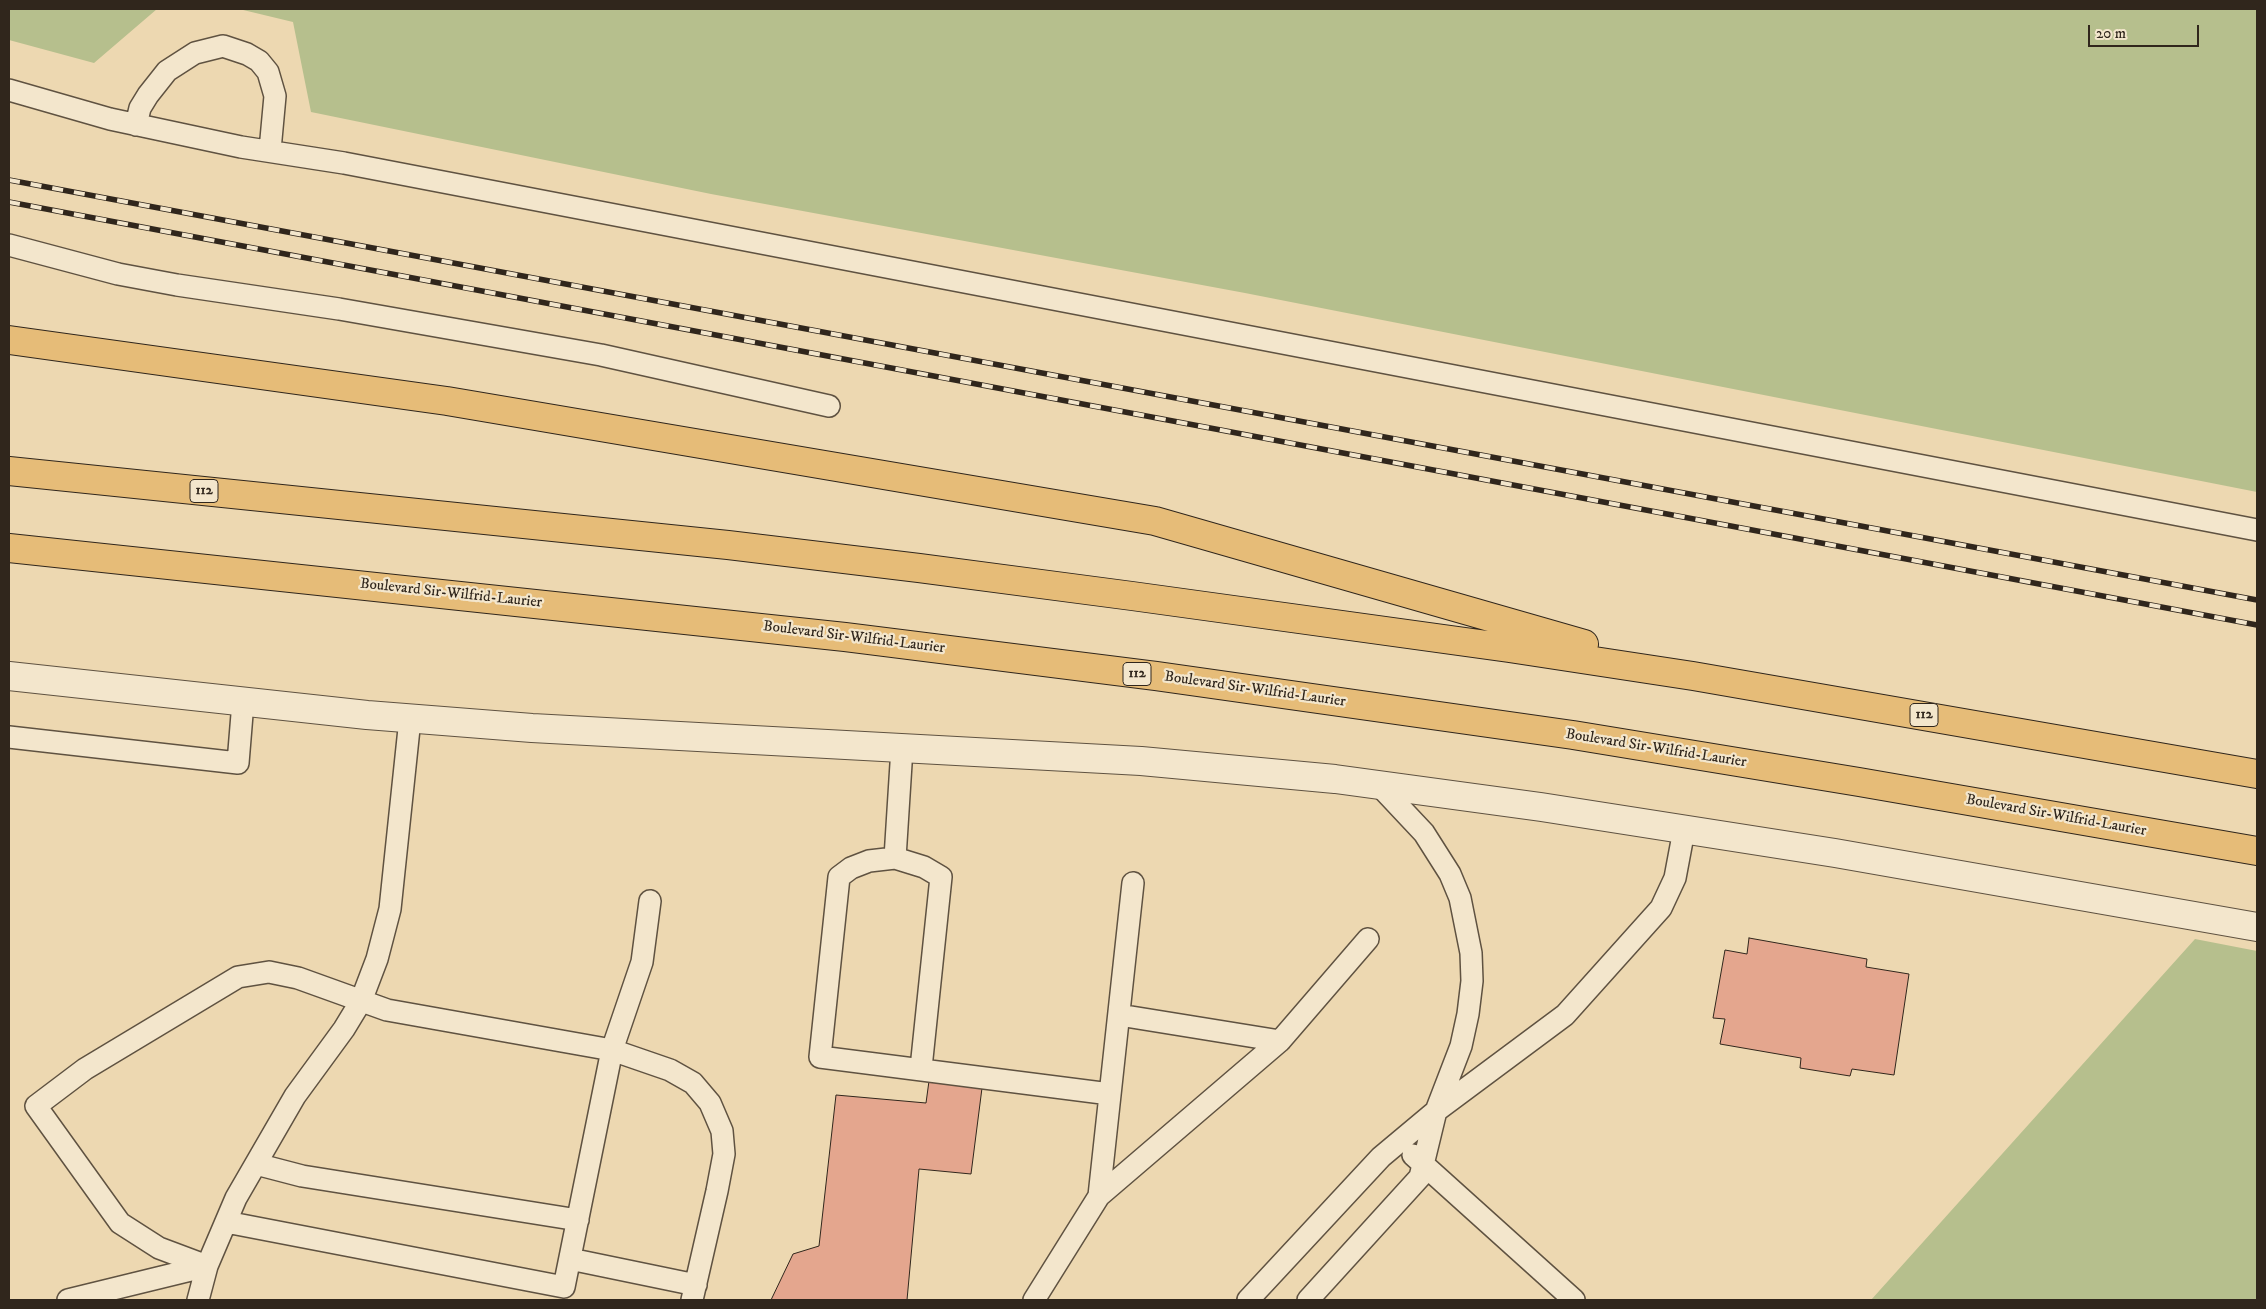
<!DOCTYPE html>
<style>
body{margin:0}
#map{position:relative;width:2266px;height:1309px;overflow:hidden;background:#edd8b1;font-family:"IM FELL DW Pica",serif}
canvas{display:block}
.frame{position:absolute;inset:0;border:10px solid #30261c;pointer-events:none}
.scale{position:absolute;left:2088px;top:25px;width:111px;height:22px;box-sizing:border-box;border:2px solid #30261c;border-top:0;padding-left:6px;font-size:15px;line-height:18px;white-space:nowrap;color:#30261c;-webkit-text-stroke:4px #f3e6cc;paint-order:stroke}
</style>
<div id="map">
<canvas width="2266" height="1309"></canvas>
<div class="frame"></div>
<div class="scale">20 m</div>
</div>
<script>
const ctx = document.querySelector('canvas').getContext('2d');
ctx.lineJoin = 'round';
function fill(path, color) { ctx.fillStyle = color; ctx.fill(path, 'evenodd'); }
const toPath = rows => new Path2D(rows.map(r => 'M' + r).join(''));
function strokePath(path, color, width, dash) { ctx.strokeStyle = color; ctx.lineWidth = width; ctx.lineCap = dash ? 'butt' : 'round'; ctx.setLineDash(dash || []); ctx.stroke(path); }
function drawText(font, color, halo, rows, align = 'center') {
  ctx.font = font + ' "IM FELL DW Pica",serif'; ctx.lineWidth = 4.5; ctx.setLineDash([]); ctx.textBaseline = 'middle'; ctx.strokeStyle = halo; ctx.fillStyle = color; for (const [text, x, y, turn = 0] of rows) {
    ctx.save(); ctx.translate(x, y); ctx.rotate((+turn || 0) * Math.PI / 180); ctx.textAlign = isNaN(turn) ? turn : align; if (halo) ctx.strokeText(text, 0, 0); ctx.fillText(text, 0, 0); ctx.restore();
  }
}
const green = toPath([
 [9,9,157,9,94,63,9,40],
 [239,9,2257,9,2257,492,1245,293,711,194,311,112,293,22],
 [2195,939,2257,951,2257,1300,1871,1300]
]);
const building = toPath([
 [1749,938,1867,959,1866,967,1909,974,1894,1075,1852,1069,1850,1076,1800,1068,1801,1058,1720,1044,1725,1019,1713,1018,1725,950,1747,954,1749,938],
 [929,1081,982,1088,971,1174,919,1169,907,1300,771,1300,793,1254,819,1246,836,1095,926,1103,929,1081]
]);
const service = toPath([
 [9,90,110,119,241,147,344,163,2257,530],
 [136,125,140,108,148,95,167,71,195,53,223,46,247,54,259,61,268,72,275,96,270,150],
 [9,245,118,274,177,285,339,309,601,355,829,406],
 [9,737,238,763,243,702],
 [895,858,902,748],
 [650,901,642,962,612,1050,670,1070,693,1083,710,1103,722,1131,724,1154,717,1191,692,1300],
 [1280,1041,1368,939],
 [921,1068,941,877,924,867,895,858,869,861,851,868,839,877,820,1057,1110,1094],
 [1413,1155,1574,1300],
 [256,1164,302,1176,578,1220],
 [1099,1196,1280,1041,1119,1015],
 [570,1259,696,1285],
 [207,1266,159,1248,120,1223,36,1106,85,1069,238,977,269,972,298,978,387,1010,612,1050,564,1287,226,1222],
 [68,1300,207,1266],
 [198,1300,207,1266,236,1198,295,1096,344,1029,361,1001,377,959,390,909,410,719],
 [1034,1300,1099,1196,1133,883],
 [1248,1300,1381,1157,1436,1111,1565,1015,1661,908,1675,878,1684,830],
 [1308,1300,1420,1177,1436,1111,1461,1046,1468,1014,1472,981,1471,953,1460,898,1450,874,1424,833,1378,784]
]);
const tertiary = toPath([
 [9,676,367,715,532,728,1141,761,1335,779,1541,807,1835,853,2257,927]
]);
const motorway = toPath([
 [9,340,447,401,1155,521,1584,644],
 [9,471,728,545,919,568,1132,596,1509,648,1693,676,2257,774],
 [9,548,845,637,1156,676,1573,735,1859,782,2257,851]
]);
const rail = toPath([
 [9,180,2257,600],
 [9,202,2257,625]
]);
const shields = [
 [204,491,28],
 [1137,674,28],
 [1924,715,28]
];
const shieldNames = [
 ["112",204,491],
 ["112",1137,674],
 ["112",1924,715]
];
const streetNames = [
 ["Boulevard Sir-Wilfrid-Laurier",451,594,6],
 ["Boulevard Sir-Wilfrid-Laurier",854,638,7],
 ["Boulevard Sir-Wilfrid-Laurier",1255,690,8],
 ["Boulevard Sir-Wilfrid-Laurier",1656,749,9],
 ["Boulevard Sir-Wilfrid-Laurier",2056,816,10]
];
fill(green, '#b6bf8d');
fill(building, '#e4a68e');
strokePath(building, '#30261c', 1);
strokePath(service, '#5f5241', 24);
strokePath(tertiary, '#5f5241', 30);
strokePath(motorway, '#30261c', 30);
strokePath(service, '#f3e6cc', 21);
strokePath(tertiary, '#f3e6cc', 28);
strokePath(motorway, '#e6bc78', 28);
strokePath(rail, '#30261c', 5.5);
strokePath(rail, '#f3e6cc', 4, [11]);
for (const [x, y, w] of shields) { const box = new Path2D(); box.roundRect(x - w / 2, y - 11.5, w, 23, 4); ctx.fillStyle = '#f3e6cc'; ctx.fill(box); strokePath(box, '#30261c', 1); }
drawText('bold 14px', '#30261c', null, shieldNames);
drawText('15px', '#30261c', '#f3e6cc', streetNames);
</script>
